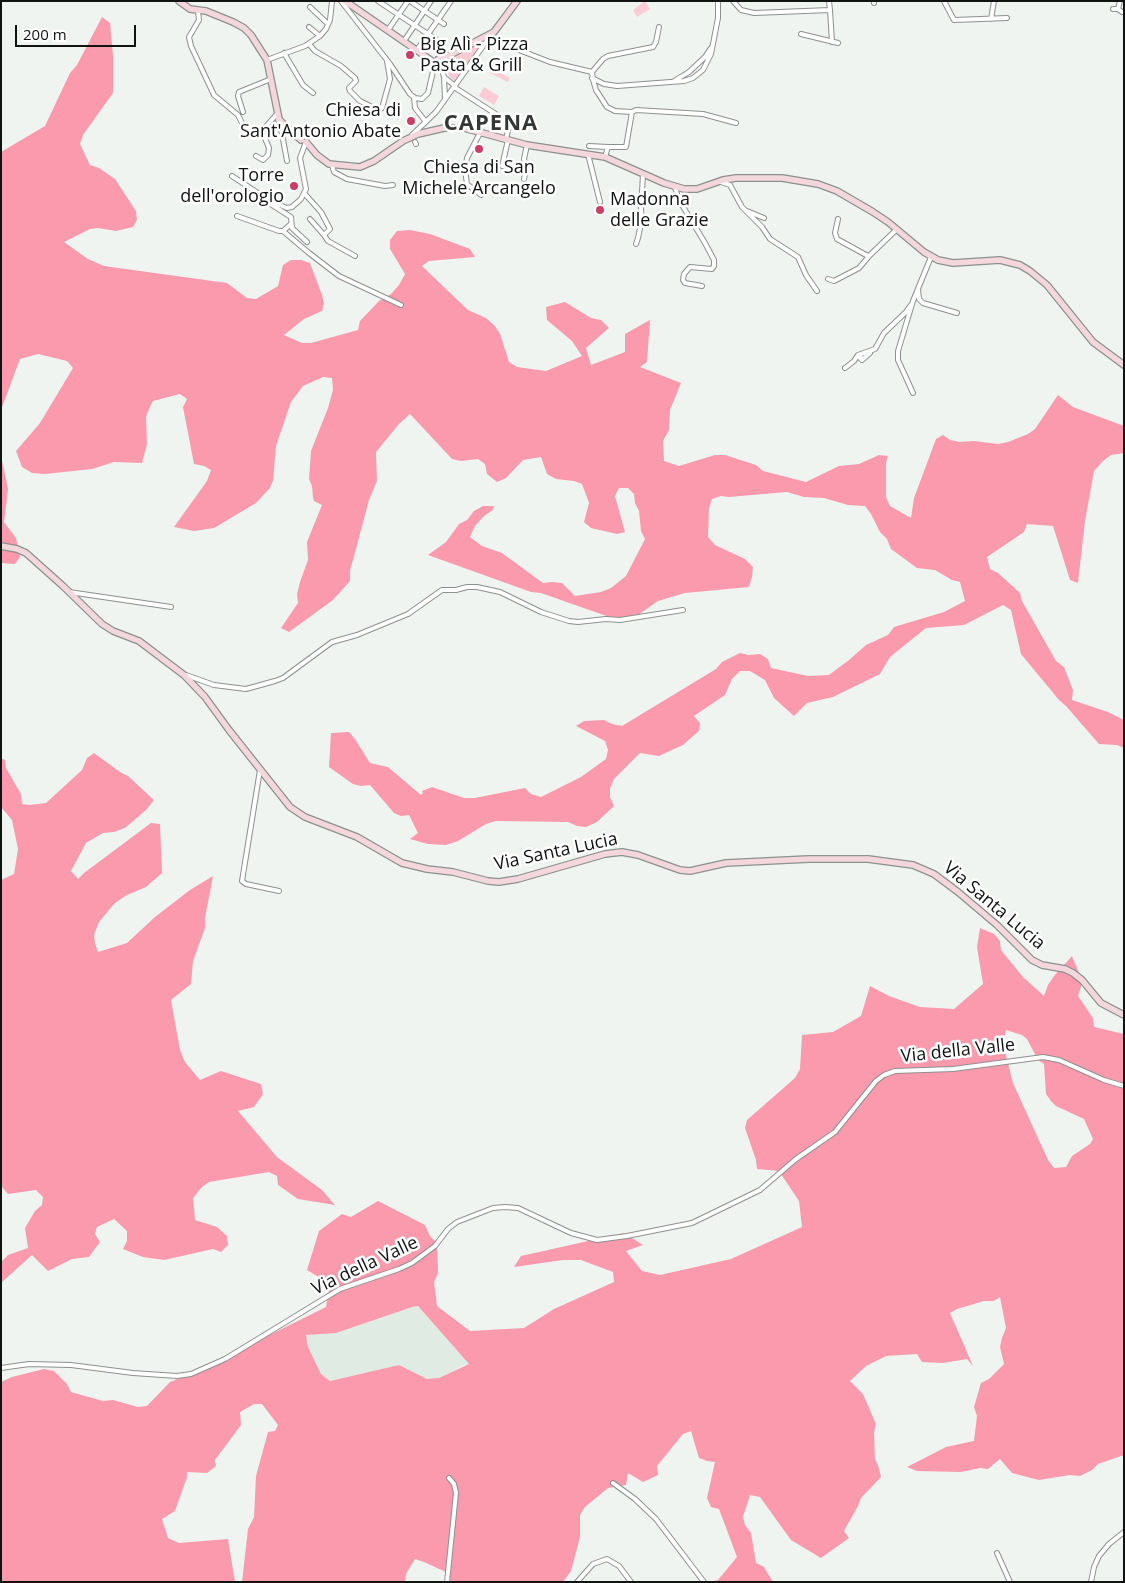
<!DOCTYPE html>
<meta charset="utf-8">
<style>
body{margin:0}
#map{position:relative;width:1125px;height:1583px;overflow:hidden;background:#f0f4f1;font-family:"Open Sans",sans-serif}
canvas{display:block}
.frame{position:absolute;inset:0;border:2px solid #111312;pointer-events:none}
.scale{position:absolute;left:15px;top:25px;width:121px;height:22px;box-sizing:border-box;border:2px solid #111312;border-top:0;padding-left:6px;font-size:15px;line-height:18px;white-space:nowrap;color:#111312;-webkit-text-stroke:4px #fff;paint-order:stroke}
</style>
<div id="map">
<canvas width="1125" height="1583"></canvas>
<div class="frame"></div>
<div class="scale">200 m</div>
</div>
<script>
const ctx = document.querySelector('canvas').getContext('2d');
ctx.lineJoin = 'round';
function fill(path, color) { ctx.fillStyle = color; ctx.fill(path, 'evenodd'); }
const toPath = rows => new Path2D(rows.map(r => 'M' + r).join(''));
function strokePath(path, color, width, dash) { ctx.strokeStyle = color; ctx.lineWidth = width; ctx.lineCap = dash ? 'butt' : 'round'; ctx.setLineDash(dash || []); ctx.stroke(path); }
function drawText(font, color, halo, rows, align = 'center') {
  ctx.font = font + ' "Open Sans",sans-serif'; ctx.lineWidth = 5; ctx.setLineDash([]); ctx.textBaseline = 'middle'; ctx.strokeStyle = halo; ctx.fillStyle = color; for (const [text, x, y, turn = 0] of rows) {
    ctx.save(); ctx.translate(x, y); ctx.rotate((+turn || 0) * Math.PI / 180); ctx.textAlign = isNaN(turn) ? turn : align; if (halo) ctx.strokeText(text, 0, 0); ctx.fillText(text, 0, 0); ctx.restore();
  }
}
const built = toPath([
 [418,1306,469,1364,463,1365,440,1378,427,1379,399,1365,330,1381,321,1374,312,1360,305,1335,412,1307]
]);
const green = toPath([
 [645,1,650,9,637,17,633,10],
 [482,42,483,44,455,82,449,76,447,68,449,62,456,55],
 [492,69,510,78,508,82,490,73],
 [484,87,499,96,494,105,479,96]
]);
const forest = toPath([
 [102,17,110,23,113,55,113,93,83,135,80,144,90,165,99,168,115,179,136,211,137,220,133,227,116,231,98,228,90,229,64,242,88,259,104,266,227,283,247,298,256,299,278,286,283,265,291,260,301,260,310,263,322,295,324,303,322,311,304,319,284,335,302,343,311,343,358,330,360,321,379,301,391,294,399,285,405,274,390,249,390,240,397,231,410,230,430,234,470,249,475,257,429,261,422,266,468,310,486,318,495,326,500,334,509,362,517,367,546,371,582,356,572,341,547,320,546,307,565,302,591,318,601,320,609,328,586,348,591,365,625,352,625,334,650,320,647,362,640,367,681,383,670,410,669,430,663,441,664,461,679,466,715,455,725,455,756,465,763,471,806,482,839,466,859,464,879,455,888,456,886,463,886,497,890,506,911,518,914,498,936,439,943,435,950,440,960,442,974,441,998,444,1008,442,1028,434,1035,429,1058,395,1073,407,1124,426,1124,453,1111,455,1103,461,1094,471,1085,521,1078,583,1070,580,1053,526,1027,524,1024,532,987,557,990,569,998,573,1020,593,1022,601,1056,661,1064,667,1073,690,1072,700,1108,712,1124,720,1124,748,1117,745,1099,744,1066,706,1059,700,1021,654,1011,610,1003,605,964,625,926,628,890,657,880,674,833,697,807,703,794,716,774,698,765,680,750,671,740,671,732,679,725,695,694,716,700,723,699,731,683,745,659,756,640,753,614,779,610,788,610,797,614,806,597,822,586,827,577,826,568,822,496,821,486,824,458,841,446,845,428,844,410,839,418,833,409,815,401,816,394,813,370,785,361,786,353,784,329,767,331,733,349,732,355,739,370,763,388,767,421,795,423,793,422,791,432,787,464,798,475,798,525,788,531,794,541,797,581,777,606,759,608,750,605,741,576,726,584,721,604,720,612,724,622,726,716,669,722,662,740,653,749,655,760,654,768,659,771,668,808,676,829,675,849,660,866,645,888,635,894,627,944,612,965,601,960,582,952,580,935,570,917,568,891,549,887,539,880,532,871,514,865,506,848,505,824,498,804,497,787,492,729,497,721,496,712,499,709,508,708,537,715,545,745,559,753,567,752,577,749,587,685,593,658,601,638,615,618,620,541,593,531,592,428,555,446,542,459,524,467,520,474,511,483,506,494,506,493,510,484,516,475,526,470,537,482,546,502,553,543,583,552,582,562,583,575,596,601,592,611,588,626,576,645,539,641,531,639,511,635,503,634,494,628,488,619,488,615,496,625,532,617,534,591,528,584,522,589,503,582,484,574,481,556,479,547,474,541,457,523,460,506,478,497,482,487,474,485,464,478,459,461,461,452,459,410,414,399,424,376,452,377,481,369,500,350,571,350,581,333,600,289,632,281,628,298,603,297,594,300,582,308,560,307,542,322,505,314,501,313,497,312,486,309,479,311,451,328,408,333,390,332,378,323,377,303,386,291,402,276,446,273,481,270,488,256,503,214,528,194,531,174,527,207,481,211,470,204,466,194,464,183,407,187,399,180,394,153,401,149,409,146,417,147,444,142,463,114,462,92,469,45,474,32,473,22,467,16,451,40,423,73,368,67,361,38,354,20,359,1,410,1,152,45,126,70,73,77,65],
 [1,456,8,489,4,522,16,538,20,557,15,564,1,563],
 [94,753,120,772,128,776,154,800,146,810,125,828,114,832,103,833,86,843,71,871,78,879,84,873,151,823,160,824,162,873,146,887,127,895,115,903,99,922,94,935,95,943,98,952,127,943,155,917,190,890,213,876,205,918,205,928,193,961,191,984,171,1000,180,1050,185,1062,200,1080,221,1071,261,1084,263,1094,254,1107,238,1111,277,1157,322,1190,335,1205,298,1199,278,1185,277,1176,269,1172,209,1182,202,1187,193,1198,195,1220,217,1227,227,1236,228,1245,221,1252,213,1249,164,1260,143,1257,123,1249,127,1241,127,1231,114,1219,97,1227,95,1234,100,1242,89,1257,72,1259,48,1271,32,1255,1,1283,1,1262,8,1255,28,1248,25,1228,35,1211,42,1205,43,1197,36,1190,8,1194,1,1186,1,880,14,874,18,849,12,820,1,807,1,758,5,760,6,768,21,794,22,804,30,805,46,803,82,770,87,758],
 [980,928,994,934,1000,941,1001,950,1023,977,1044,996,1048,985,1054,976,1072,956,1081,978,1081,987,1078,996,1093,1018,1094,1027,1124,1034,1124,1455,1098,1464,1092,1470,1080,1476,1070,1475,1039,1480,1012,1473,1000,1459,988,1469,980,1468,961,1472,917,1471,907,1467,946,1447,974,1441,977,1416,974,1407,981,1383,989,1379,1004,1364,1000,1347,1002,1338,1006,1328,1000,1297,994,1301,984,1301,957,1309,950,1313,973,1366,967,1359,943,1363,922,1362,917,1354,886,1356,866,1366,850,1381,863,1394,876,1424,874,1432,875,1459,879,1468,881,1477,861,1498,858,1506,844,1531,849,1538,821,1558,791,1540,760,1497,750,1495,743,1517,745,1525,751,1533,756,1563,764,1567,773,1582,710,1582,718,1580,737,1557,719,1509,711,1507,707,1498,715,1462,707,1461,699,1458,691,1431,683,1434,657,1466,658,1475,643,1482,628,1473,626,1485,608,1488,585,1507,580,1515,580,1537,571,1571,563,1582,449,1582,448,1573,424,1562,415,1559,406,1574,405,1582,242,1582,248,1529,254,1517,256,1476,268,1432,275,1431,278,1425,262,1404,254,1404,240,1412,241,1425,215,1460,216,1466,207,1473,187,1472,187,1477,175,1511,162,1519,168,1538,179,1543,228,1539,235,1582,1,1582,1,1382,12,1377,44,1369,54,1371,67,1384,71,1392,103,1401,113,1400,138,1407,147,1406,170,1382,193,1373,326,1307,330,1284,307,1270,319,1231,342,1214,351,1217,378,1201,425,1225,430,1236,437,1243,438,1273,434,1282,437,1306,470,1331,524,1328,554,1309,614,1282,613,1272,581,1260,563,1260,514,1267,521,1256,624,1233,643,1245,626,1251,642,1271,660,1275,731,1259,802,1227,799,1201,779,1171,757,1169,756,1160,745,1128,747,1120,795,1078,800,1069,802,1035,833,1032,861,1016,870,986,889,996,920,1007,954,1009,983,984,977,947],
 [1006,1030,1022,1035,1027,1039,1038,1060,1044,1064,1046,1094,1051,1101,1056,1106,1084,1119,1093,1139,1090,1144,1072,1156,1066,1167,1054,1168,1048,1160,1013,1083,1003,1044],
 [418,1306,469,1364,439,1378,427,1379,399,1365,330,1381,321,1374,308,1347,306,1335,336,1333,412,1307]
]);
const street = toPath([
 [341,1,390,64,410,94,415,98,422,99,428,93,435,63],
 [378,1,437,40],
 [410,1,444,24],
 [733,1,741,10,754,13,830,10,829,1],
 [874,1,874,3],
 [944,1,954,20,1007,18],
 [310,7,328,24],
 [1113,9,1118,9,1122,12],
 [1118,9,1120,1],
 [830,10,832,42],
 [198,11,199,20,189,37,191,46,214,95,238,115,245,129],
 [991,19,994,1],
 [309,27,320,36],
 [388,30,408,1],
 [801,34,838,43],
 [491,36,501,43,550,62,592,72,593,80,596,90,607,107,615,111,632,112],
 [404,41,431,1],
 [309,44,315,51,341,66,355,78,356,81,349,88,350,91,360,101,378,110,382,108,390,79,387,61],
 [417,50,451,1],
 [284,53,303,85,313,93],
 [267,60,305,46,320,36,326,29,330,20,332,1],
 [441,66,444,77,445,99],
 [592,72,603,59,608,56,653,47,656,42,659,27],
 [444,77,455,86],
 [592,78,604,84,617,86,684,81,693,78,703,70,711,54,718,18,718,1],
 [674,81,689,72,705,57,711,48],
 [454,87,508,122,509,126,506,139],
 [414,97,415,108,426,122],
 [243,112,238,96,239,92,271,79],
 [278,119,282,134,287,161],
 [481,131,467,158,465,170,467,184,481,195],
 [412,135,436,112,491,35],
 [508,140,502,166,511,168],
 [415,142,416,144],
 [589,146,608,147],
 [588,154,600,202],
 [256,156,263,160,268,155,269,148,262,131,276,115],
 [605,157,608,147,626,147,632,112,636,110,703,114,736,123],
 [332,165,334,172,347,179,385,186,393,185],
 [232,176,270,201,287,208,292,207,301,199,306,189,300,158,306,142],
 [524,179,526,169,524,159,527,145],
 [721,182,730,185,742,207,762,227,770,239,798,257,806,275,817,291],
 [675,187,679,200,705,243,714,260,714,266,712,269,690,267,684,274,683,280,685,283,702,286],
 [304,193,321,212,330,229,324,235,310,219],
 [270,201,272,205,291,217,292,228,307,242],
 [747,211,764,218],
 [237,216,279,231,283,231,291,224],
 [838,219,835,233,837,239,868,256],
 [283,231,309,253,339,276,401,305],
 [324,235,328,241,355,256],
 [636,244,638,238,642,219,641,210,643,174],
 [828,279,834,281,859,268,870,255,897,229],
 [918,289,919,299,923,303,957,313],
 [861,354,860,358,862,360,870,353],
 [845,368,854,361,858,355,875,349,884,333,906,312,911,305],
 [913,393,898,360,898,351,913,301,931,257],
 [69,592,171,607],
 [186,675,214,685,246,689,275,681,283,678,332,642,357,635,408,614,442,590,456,590,467,587,477,587,500,592,541,612,569,621,578,622,606,619,620,620,683,610],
 [260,770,242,881,246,884,279,891],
 [1,1368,29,1364,71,1365,133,1373,177,1376,191,1374,225,1359,340,1289,399,1269,412,1263,435,1246,448,1229,457,1222,493,1208,505,1207,518,1208,571,1233,597,1240,627,1236,692,1223,760,1190,796,1159,835,1132,876,1081,884,1075,895,1071,953,1069,1043,1057,1059,1060,1104,1080,1124,1086],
 [613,1483,635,1499,656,1519,704,1582],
 [997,1553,1010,1582],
 [447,1582,456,1493,454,1484,449,1478],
 [577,1582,593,1564,607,1559,619,1566,631,1582],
 [1091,1582,1094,1567,1099,1556,1109,1544,1124,1532]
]);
const secondary = toPath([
 [179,1,190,9,206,11,233,22,244,28,251,35,267,60,279,119,284,125,301,140],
 [345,1,438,65],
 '437 62a4 4 0 1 1 8 0a4 4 0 1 1-8 0Z',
 [444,58,494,32,517,1],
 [306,142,317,155,329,164,360,167,374,161,403,141,418,134,444,128,464,128,527,145,605,157,664,183,684,189,697,189,723,180,736,178,782,178,818,184,837,191,873,212,888,222,924,252,938,260,953,263,1000,260,1020,265,1030,271,1047,285,1093,342,1124,365],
 [1,546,17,549,26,553,63,586,102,624,113,631,139,641,184,675,205,697,229,730,290,807,305,817,357,837,402,863,427,869,453,872,488,881,499,882,518,879,605,854,622,852,638,855,680,870,690,871,726,863,809,859,868,859,913,865,934,874,958,892,997,925,1032,960,1042,965,1065,969,1073,973,1082,980,1101,1003,1124,1015]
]);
const markers = [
 [410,55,5,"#cc3e67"],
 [411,121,5,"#cc3e67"],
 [479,149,5,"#cc3e67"],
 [294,186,5,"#cc3e67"],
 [600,210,5,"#cc3e67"]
];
const poiNames = [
 ["Big Alì - Pizza",420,45],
 ["Pasta & Grill",420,66],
 ["Chiesa di",401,111,"right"],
 ["Sant'Antonio Abate",401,132,"right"],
 ["Chiesa di San",479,168,"center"],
 ["Michele Arcangelo",479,189,"center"],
 ["Torre",284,176,"right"],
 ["dell'orologio",284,197,"right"],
 ["Madonna",610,200],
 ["delle Grazie",610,221]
];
const streetNames = [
 ["Via Santa Lucia",556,852,-12],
 ["Via Santa Lucia",994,906,40],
 ["Via della Valle",958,1051,-6],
 ["Via della Valle",365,1266,-25]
];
const districtNames = [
 ["CAPENA",491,124]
];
fill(built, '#e0ebe3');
fill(green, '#fbccd3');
fill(forest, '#fb99ad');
strokePath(street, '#8c908e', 6);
strokePath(secondary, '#8c908e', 8);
strokePath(street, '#fff', 4);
strokePath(secondary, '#f4d7dd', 5.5);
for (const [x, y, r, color] of markers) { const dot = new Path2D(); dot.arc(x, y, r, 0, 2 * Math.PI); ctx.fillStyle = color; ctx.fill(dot); strokePath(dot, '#fff', 2); }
drawText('18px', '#111312', '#fff', poiNames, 'left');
drawText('18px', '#111312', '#fff', streetNames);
ctx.letterSpacing = '1px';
drawText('bold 22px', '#343735', '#fff', districtNames);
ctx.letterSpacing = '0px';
</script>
